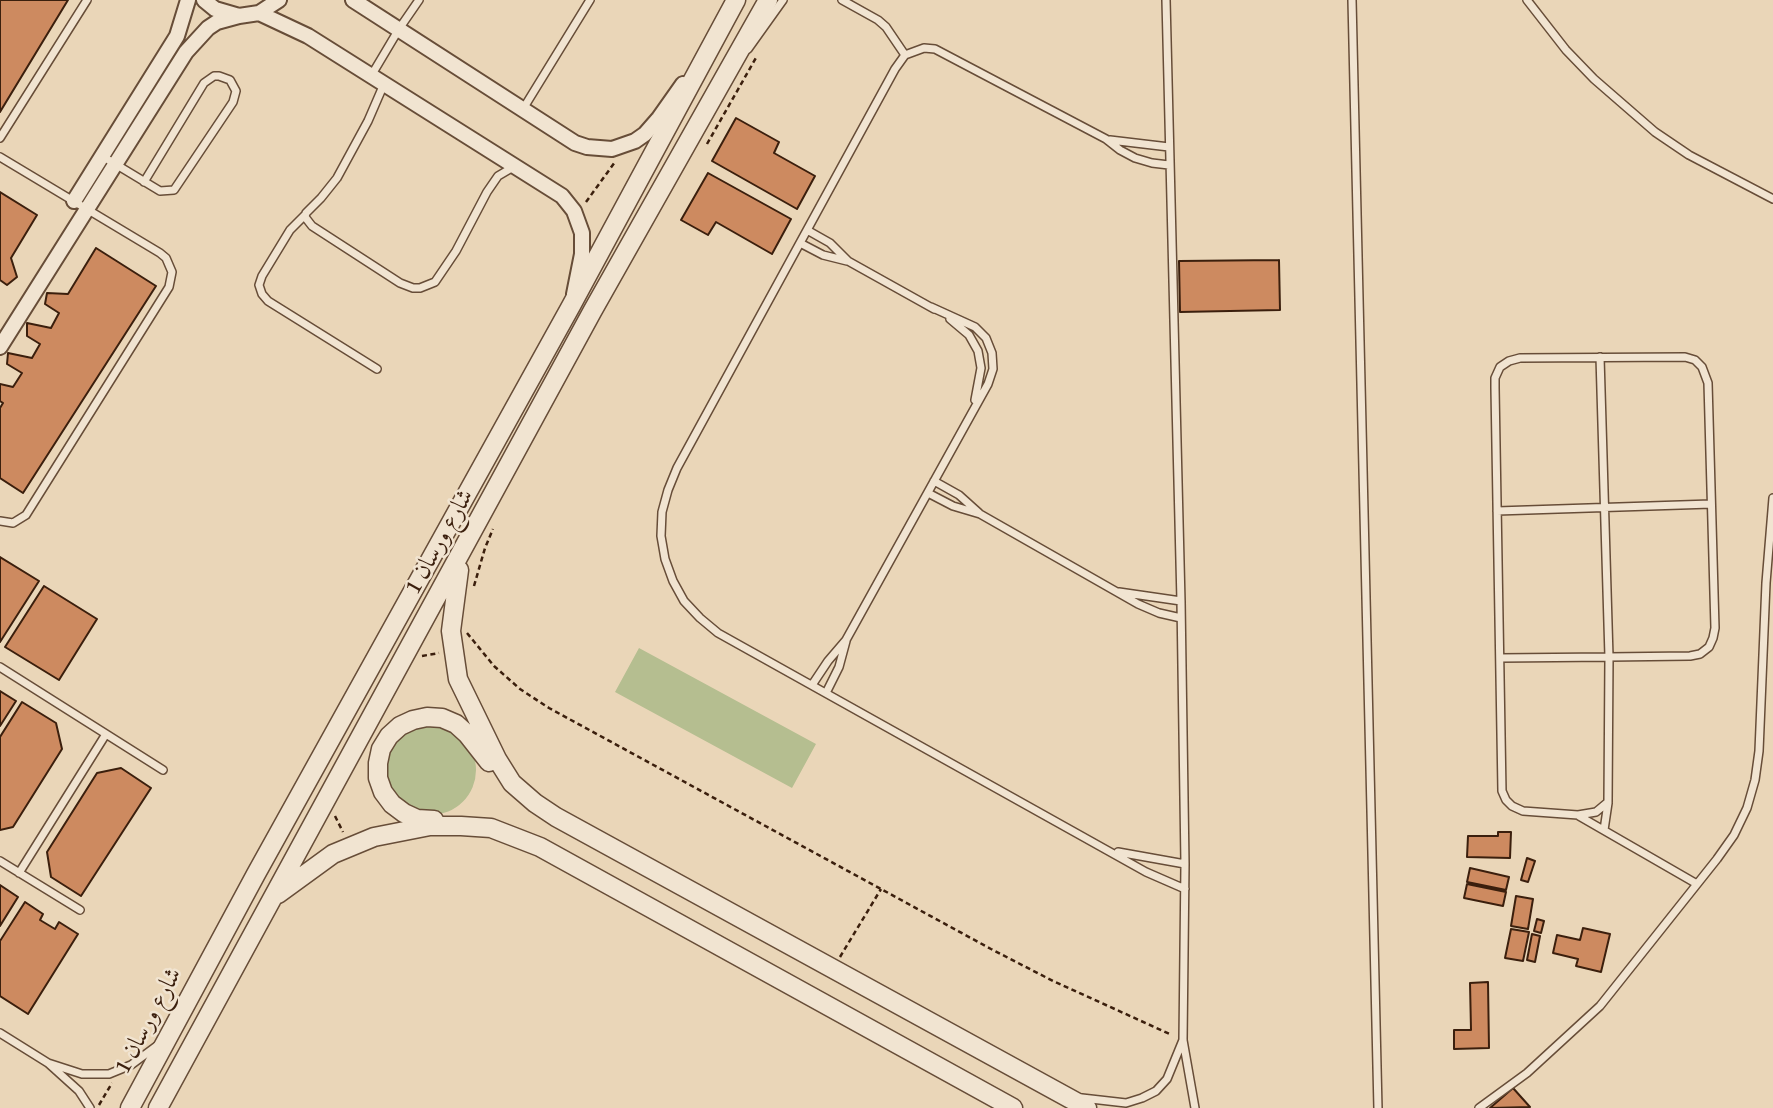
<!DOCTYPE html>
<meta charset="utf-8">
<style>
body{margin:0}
canvas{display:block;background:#ead6b8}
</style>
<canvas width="1773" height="1108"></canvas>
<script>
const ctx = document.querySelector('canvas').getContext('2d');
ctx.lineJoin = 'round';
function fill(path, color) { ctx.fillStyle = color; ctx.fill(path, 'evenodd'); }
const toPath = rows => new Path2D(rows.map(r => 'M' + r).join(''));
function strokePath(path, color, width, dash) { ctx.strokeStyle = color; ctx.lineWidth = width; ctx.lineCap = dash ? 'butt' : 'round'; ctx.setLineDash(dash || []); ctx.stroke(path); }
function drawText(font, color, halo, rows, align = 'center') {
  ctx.font = font + ' "Gentium Book Plus",Amiri,serif'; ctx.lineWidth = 5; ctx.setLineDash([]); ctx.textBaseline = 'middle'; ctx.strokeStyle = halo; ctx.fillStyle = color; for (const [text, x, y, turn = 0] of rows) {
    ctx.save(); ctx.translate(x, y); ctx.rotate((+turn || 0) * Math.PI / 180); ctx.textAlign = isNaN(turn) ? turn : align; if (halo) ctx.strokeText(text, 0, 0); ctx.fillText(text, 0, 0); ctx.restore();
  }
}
const green = toPath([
 [639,648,816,744,792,788,615,692],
 '386 770a45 45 0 1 1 90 0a45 45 0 1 1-90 0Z'
]);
const building = toPath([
 [0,0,68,0,0,112,0,0],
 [736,118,779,142,774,153,815,176,797,209,712,161,736,118],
 [708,173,791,219,772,254,716,222,708,235,681,220,708,173],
 [0,192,37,215,11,258,17,277,7,285,0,280,0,192],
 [96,248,156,286,23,493,0,478,0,408,3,403,0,401,0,384,13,387,22,373,7,364,8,353,32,358,40,344,27,336,27,323,51,328,59,313,45,304,47,293,68,294,96,248],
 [1279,260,1280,310,1180,312,1179,261,1279,260],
 [0,557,39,581,0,642,0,557],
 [44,586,97,619,59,680,5,647,44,586],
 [0,691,16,701,0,726,0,691],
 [22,702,56,723,62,749,13,827,0,830,0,737,22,702],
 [121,768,151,788,81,896,51,877,47,852,97,773,121,768],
 [1498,832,1511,832,1510,858,1467,857,1468,836,1498,836,1498,832],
 [1527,858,1535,861,1528,882,1521,880,1527,858],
 [1470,868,1509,877,1506,890,1467,882,1470,868],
 [1467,884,1506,892,1503,906,1464,898,1467,884],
 [0,885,18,897,0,926,0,885],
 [1516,896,1533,899,1528,929,1511,926,1516,896],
 [25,902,43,914,40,920,55,929,59,922,78,934,28,1014,0,996,0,941,25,902],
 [1537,919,1544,921,1541,933,1534,931,1537,919],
 [1583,928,1610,934,1601,972,1576,966,1578,959,1553,953,1557,935,1580,940,1583,928],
 [1511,929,1529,932,1523,961,1505,958,1511,929],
 [1532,934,1540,936,1535,962,1527,960,1532,934],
 [1488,982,1489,1048,1454,1049,1454,1030,1471,1030,1470,983,1488,982],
 [1513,1088,1530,1107,1490,1108,1513,1088]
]);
const path = toPath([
 [707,144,757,56],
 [586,202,615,162],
 [474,586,485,548,493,529],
 [467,633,494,666,520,689,549,708,991,949,1053,981,1172,1035],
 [422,656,439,653],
 [335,816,343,832],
 [840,957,881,889],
 [99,1105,112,1083]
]);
const service = toPath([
 [842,0,878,20,886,27,905,55],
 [1166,0,1181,601,1185,864,1183,1040,1195,1108],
 [1352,0,1378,1108],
 [1527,0,1566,50,1594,79,1655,132,1689,155,1773,199],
 [748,49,783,0],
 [371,76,399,29,419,0],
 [384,84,368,121,337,178,321,198,306,213,305,217,312,226,400,283,413,288,420,288,435,282,456,251,487,192,498,176,515,166],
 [523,109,590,0],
 [0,138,87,0],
 [1110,140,1169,147],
 [102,156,160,191,174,190,233,102,236,91,230,80,219,76,214,76,204,83,144,182],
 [0,157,160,253,166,258,172,272,169,287,26,515,13,523,0,521],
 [1169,165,1152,163,1135,158,1120,150,1106,139,935,49,924,48,905,55,895,69,677,468,668,490,662,512,661,536,665,559,673,581,684,601,700,618,718,633,1146,872,1185,889],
 [305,215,290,230,262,276,259,285,262,294,268,301,377,369],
 [807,230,830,243,848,261,934,309],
 [800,243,823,255,847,261],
 [950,319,969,335,978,351,981,368,975,400],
 [934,481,959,495,979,513],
 [928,493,953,506,980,514,1138,604,1159,613,1181,618],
 [1497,511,1711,504],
 [1119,592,1181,601],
 [1500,658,1609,657,1690,656,1700,654,1709,647,1713,638,1715,628,1708,383,1702,367,1695,360,1685,357,1520,358,1509,361,1500,367,1495,378,1495,388,1502,791,1506,800,1512,806,1523,811,1578,815,1596,812,1608,802,1609,657,1600,357],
 [0,667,163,770],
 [812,685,828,661,846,640,988,384,993,369,992,353,986,338,975,327,931,307],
 [826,693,839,667,846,641],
 [1579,816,1697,884],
 [1604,830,1608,803],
 [1118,852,1185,864],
 [0,861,80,910],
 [19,873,106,734],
 [0,1033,48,1063,79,1091,90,1108],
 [48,1063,82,1074,109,1074,131,1065,158,1045],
 [1082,1098,1126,1103,1142,1098,1156,1091,1167,1079,1183,1040],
 [1479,1108,1527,1073,1600,1006,1717,859,1734,835,1747,808,1755,780,1759,751,1766,583,1773,498]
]);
const minor = toPath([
 [204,0,215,9,239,16,259,13,279,0],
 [353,0,575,143,587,147,612,149,635,141,645,134,659,118,683,84],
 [259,13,308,36,562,196,574,211,582,233,582,254,574,294],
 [74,201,177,36,188,0],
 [0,347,186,52,208,28,217,22,239,16]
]);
const tertiary = toPath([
 [459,570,451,631,458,679,497,759,512,783,535,803,556,817,1087,1108],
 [434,820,417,819,404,813,392,804,383,792,378,778,378,763,381,749,389,736,400,726,413,720,427,717,442,718,456,724,467,734,489,762],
 [278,894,333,854,374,837,430,826,461,826,491,828,540,847,1013,1108],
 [130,1108,256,874,571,306,736,0],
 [158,1108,593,310,768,0]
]);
const streetNames = [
 ["شارع ورسان 1",440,542,-61],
 ["شارع ورسان 1",149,1021,-62]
];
fill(green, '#b5be90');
fill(building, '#cd8a60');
strokePath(building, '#3b1f0d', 2);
strokePath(service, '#674d38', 10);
strokePath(minor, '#674d38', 18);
strokePath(tertiary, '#674d38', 21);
strokePath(path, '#3b1f0d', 2.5, [5, 3.5]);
strokePath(service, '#f1e4d1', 7);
strokePath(minor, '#f1e4d1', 14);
strokePath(tertiary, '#f1e4d1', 18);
drawText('24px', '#3b1f0d', '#f1e4d1', streetNames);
</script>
